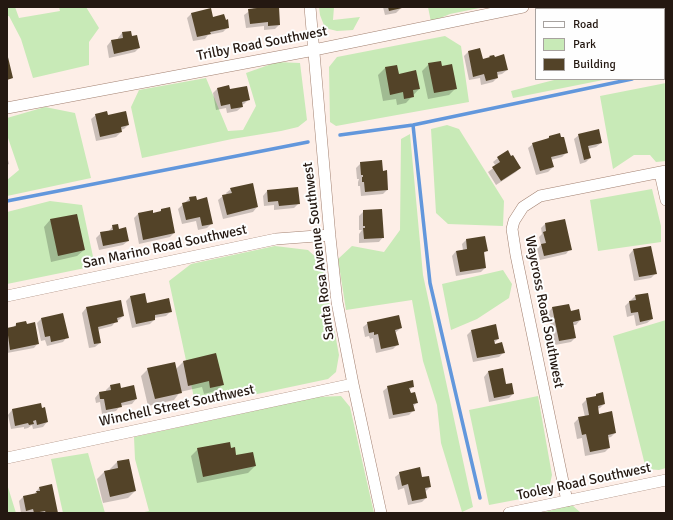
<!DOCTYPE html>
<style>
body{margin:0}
#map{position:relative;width:673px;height:520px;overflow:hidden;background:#fdeee7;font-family:Signika,sans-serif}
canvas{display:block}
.frame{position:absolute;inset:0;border:8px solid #241811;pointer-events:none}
.legend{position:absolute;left:535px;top:8px;width:130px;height:72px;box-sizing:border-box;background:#fefefe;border:1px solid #a7a29f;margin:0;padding:5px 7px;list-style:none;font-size:12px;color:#241811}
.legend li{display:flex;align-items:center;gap:8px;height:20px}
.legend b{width:20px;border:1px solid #a7a29f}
</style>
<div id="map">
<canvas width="673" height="520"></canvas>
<div class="frame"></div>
<ul class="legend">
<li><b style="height:5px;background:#fff"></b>Road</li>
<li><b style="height:11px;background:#c8eab7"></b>Park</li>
<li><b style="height:11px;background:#534328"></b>Building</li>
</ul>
</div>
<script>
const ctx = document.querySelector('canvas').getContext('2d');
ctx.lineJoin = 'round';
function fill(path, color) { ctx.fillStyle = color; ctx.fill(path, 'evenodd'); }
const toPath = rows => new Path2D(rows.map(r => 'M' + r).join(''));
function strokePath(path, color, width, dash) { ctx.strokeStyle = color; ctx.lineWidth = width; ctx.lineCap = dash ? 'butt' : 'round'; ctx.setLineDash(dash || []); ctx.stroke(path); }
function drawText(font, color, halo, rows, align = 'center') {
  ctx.font = font + ' Signika,sans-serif'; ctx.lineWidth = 4; ctx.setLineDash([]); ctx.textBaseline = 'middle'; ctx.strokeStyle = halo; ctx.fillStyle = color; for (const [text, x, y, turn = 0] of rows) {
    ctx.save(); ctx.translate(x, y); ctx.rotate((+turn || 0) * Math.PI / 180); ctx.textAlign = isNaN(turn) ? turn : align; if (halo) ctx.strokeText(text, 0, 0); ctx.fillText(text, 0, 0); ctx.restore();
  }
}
const green = toPath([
 [7,7,15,7,19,18,60,11,59,7,86,7,99,28,89,42,89,65,33,78,21,39,9,16,7,16],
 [319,7,334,7,333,20,360,17,353,30,337,31,325,28,320,15],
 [428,7,484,7,450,14,431,22],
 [565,7,666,7,666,67,664,67,664,9,555,9],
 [445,36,461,46,469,102,336,126,330,122,329,67,337,57],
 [277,62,300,63,307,120,298,127,281,131,232,139,142,158,131,107,139,90,206,78,228,131,243,130,256,106,246,73],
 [558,79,608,79,513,98,511,91],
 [666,83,666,161,656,162,650,155,634,155,613,169,600,96],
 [45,107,75,113,91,178,7,196,7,180,19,170,7,135,7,118],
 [447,125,459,129,504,201,503,226,448,224,436,213,431,129],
 [410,134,423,275,473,507,462,512,441,443,437,405,423,361,412,300,346,310,338,259,352,246,384,252,400,230,401,139],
 [652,189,661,226,661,242,598,251,590,200],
 [50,201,82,205,95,266,7,284,7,212],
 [275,246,308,250,322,263,339,355,336,372,328,379,196,407,169,281,191,264],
 [503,270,512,284,509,298,477,319,451,330,442,284],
 [666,320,666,468,659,470,646,469,613,336],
 [341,396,350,407,374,513,140,513,149,511,135,459,134,437,318,397],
 [538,396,552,475,549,488,531,497,489,505,469,410],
 [88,453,105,513,63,513,51,459],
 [7,484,16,513,7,513],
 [572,505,581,513,541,513]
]);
const shadow = toPath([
 [255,7,278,7,279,25,275,29,264,30,264,26,246,28,244,15],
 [383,7,400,7,401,8,396,13,385,15],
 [192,13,212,18,228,27,223,32,208,35,205,39,193,41,187,18],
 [122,33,131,37,139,48,135,52,109,58,107,46,111,41,118,40,118,38],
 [468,52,482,60,507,70,502,74,497,75,497,78,493,82,481,85,480,78,469,80,464,56],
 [429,64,441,67,456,88,449,95,428,99,422,71],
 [396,66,398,75,419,89,406,103,397,105,396,99,383,101,378,75,385,68],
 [217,89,229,90,248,100,244,104,241,105,242,107,237,111,227,113,226,108,216,110,213,93],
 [96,115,107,116,128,125,124,129,120,130,121,132,116,137,96,141,91,119],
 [579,135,601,143,596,147,588,149,590,158,586,162,580,164,574,139],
 [549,137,567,152,562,157,551,160,553,167,548,172,536,175,528,148,533,144,546,140],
 [7,156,9,164,7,165],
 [498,158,520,168,516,172,496,185,488,172,496,166,493,162],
 [361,163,382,172,387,190,383,194,361,196,360,186,358,186,358,182,359,179,357,179,356,168],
 [231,189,257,207,253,212,223,219,218,200,223,196,227,195,226,193],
 [267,191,299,203,294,208,274,210,274,205,264,206,263,196],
 [190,198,212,223,207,228,198,230,196,221,182,224,178,209],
 [161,210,174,233,170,237,139,244,134,218,138,214,152,211,152,214,159,213],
 [364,211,383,237,379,242,359,243,359,234,362,230,359,230,359,216],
 [50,220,84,250,77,256,51,262,44,227],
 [545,224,570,249,566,254,540,260,537,249,541,245,539,237,542,234,541,228],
 [113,226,128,241,123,245,99,250,96,238,101,233,108,232],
 [484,237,486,251,483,254,485,268,481,272,456,276,452,256,456,251,463,250,462,244,466,240],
 [633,250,656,273,651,278,634,281,629,255],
 [131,296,146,304,171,311,166,316,154,318,154,320,150,324,132,328,126,301],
 [635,296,652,319,647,323,636,326,634,315,627,317,625,306],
 [86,308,123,316,119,320,116,321,112,326,97,330,100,343,95,347,89,348,82,313],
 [552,308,570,312,580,320,576,325,573,325,575,338,571,342,555,345,548,313],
 [41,319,67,337,63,342,47,346,45,340,41,341,37,323],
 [368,323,401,328,395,333,398,344,393,349,376,353,373,338,370,339,369,336,365,337,363,327],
 [16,324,38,343,34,348,7,353,7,329,13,328],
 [472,330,498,339,492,345,504,352,499,357,473,362,467,335],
 [216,355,223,384,216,391,204,394,202,387,180,392,174,400,148,406,141,376,148,369,175,370,183,362],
 [488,372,513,394,509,398,489,402,484,377],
 [110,386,120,389,136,399,132,404,120,406,116,411,102,414,100,402,96,403,95,398,99,393,106,392,106,390],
 [413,386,409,391,417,402,413,407,413,411,409,415,389,419,383,391,388,387],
 [597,395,604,404,600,408,597,409,598,415,615,433,611,437,607,438,609,448,605,452,585,456,582,438,577,439,574,423,579,418,585,417,582,404,587,399,593,398],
 [44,408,47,422,43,427,33,429,32,425,28,428,24,429,24,427,11,429,8,415,12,410],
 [198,449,230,449,236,456,255,466,248,473,197,483,191,456],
 [128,460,135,491,128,498,103,503,97,479,104,472,111,471,110,469,117,462],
 [400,473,422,478,430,487,425,492,426,498,422,502,408,505,404,488,398,490,395,477],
 [39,488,57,513,21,513,19,501,23,497,35,494,35,493]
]);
const stream = toPath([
 [664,72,666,72],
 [413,125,430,283,480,498],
 [340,135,413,125,632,79],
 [7,201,308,142]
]);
const building = toPath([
 [257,7,279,7,280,25,268,26,268,22,250,24,248,9,257,8],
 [388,7,401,7,402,8,389,11],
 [211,8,213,17,224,14,226,20,228,19,229,28,210,32,211,34,197,37,191,13],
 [131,31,132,36,137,35,140,48,114,54,111,40,123,38,122,32],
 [480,48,483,59,490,57,489,56,494,55,495,57,504,54,508,70,497,72,498,78,486,81,484,74,473,77,468,51],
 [7,53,13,78,7,80],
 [441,61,442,66,452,64,457,89,434,93,428,63],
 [397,65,399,74,416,70,420,89,413,90,414,97,404,99,403,92,390,95,385,67],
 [229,85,230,89,247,86,250,100,242,102,243,107,231,109,230,104,221,106,217,88],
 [107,111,108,115,126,111,129,125,121,127,122,132,100,137,95,114],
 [599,129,602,143,588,146,591,158,584,160,578,134],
 [560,133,561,137,564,137,568,153,551,157,554,167,540,171,532,143,549,138,549,136],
 [508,150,511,156,513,155,521,168,501,181,492,167,500,162,497,157],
 [382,160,383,171,387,170,388,190,365,192,364,182,362,182,362,177,363,177,363,175,361,175,360,162],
 [253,183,258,207,227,215,222,195,232,193,230,188],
 [298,187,300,204,279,206,278,201,268,202,267,190],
 [196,196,197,200,207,197,213,224,202,226,200,217,186,220,182,203,190,201,189,197],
 [170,207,175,233,143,240,138,213,153,210,153,213,161,211,161,209],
 [382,209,384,238,364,239,363,228,365,228,365,226,363,226,363,210],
 [77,214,85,250,58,256,50,219],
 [565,219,572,250,544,256,541,244,546,243,543,232,546,231,545,223],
 [118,224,119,229,126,227,129,241,103,246,100,232,113,230,112,225],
 [485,236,488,251,484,252,486,268,460,272,456,251,467,249,466,239],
 [651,246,657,274,639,277,633,249],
 [145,293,147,303,169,298,172,312,155,315,155,320,136,324,130,296],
 [648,293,653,319,640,322,638,312,631,313,629,301,636,300,635,295],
 [121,300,124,316,117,318,118,322,98,327,101,343,94,344,86,307],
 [569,304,571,311,579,309,581,320,573,322,576,338,559,341,552,307],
 [63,313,69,338,51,342,50,336,45,337,41,318],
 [399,315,402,328,395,330,399,345,381,349,378,334,374,335,374,332,369,333,367,322],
 [26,321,27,324,35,322,39,344,10,350,7,328,16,326,16,323],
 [496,324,499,339,494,340,495,344,502,342,505,353,477,358,471,330],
 [216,353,224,385,210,388,209,381,188,386,183,361],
 [175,362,182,393,155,399,147,368],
 [503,368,506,384,512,383,514,394,494,398,488,371],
 [413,380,414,387,409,388,411,393,415,392,418,403,413,404,415,411,393,415,387,386],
 [120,383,121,388,134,385,137,399,121,403,122,407,106,410,104,399,100,399,99,392,111,390,110,385],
 [603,392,605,404,598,406,599,414,612,411,616,433,608,435,610,448,590,452,586,434,582,435,578,417,589,415,586,398,596,396,596,394],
 [41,403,42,408,45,407,48,422,37,425,36,420,33,421,34,424,29,425,28,423,15,426,12,409],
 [230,442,231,448,235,447,236,455,253,452,256,466,203,477,197,448],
 [129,459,136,491,110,497,104,471,118,468,117,461],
 [420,467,422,477,429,476,431,487,425,488,427,498,412,501,408,484,402,486,399,472],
 [52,484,58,513,46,513,45,511,34,513,33,509,26,511,23,496,37,493,36,491,40,491,39,487]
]);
const street = toPath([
 [310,7,330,237,337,302,353,384,381,513],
 [7,108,314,50,523,7],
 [660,173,666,200],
 [7,296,276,239,330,235],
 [7,458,353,384],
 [567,501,516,255,512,229,514,221,523,207,540,196,666,171],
 [509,513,666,480]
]);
const streetNames = [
 ["Trilby Road Southwest",262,44,-11],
 ["San Marino Road Southwest",165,247,-12],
 ["Santa Rosa Avenue Southwest",319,251,-97],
 ["Waycross Road Southwest",544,312,79],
 ["Winchell Street Southwest",177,406,-12],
 ["Tooley Road Southwest",584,482,-12]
];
fill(green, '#c8eab7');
fill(shadow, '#0003');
strokePath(stream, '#6297dc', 3.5);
fill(building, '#534328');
strokePath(street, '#a28171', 12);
strokePath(street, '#fff', 11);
drawText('14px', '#241811', '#fefefe', streetNames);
</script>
